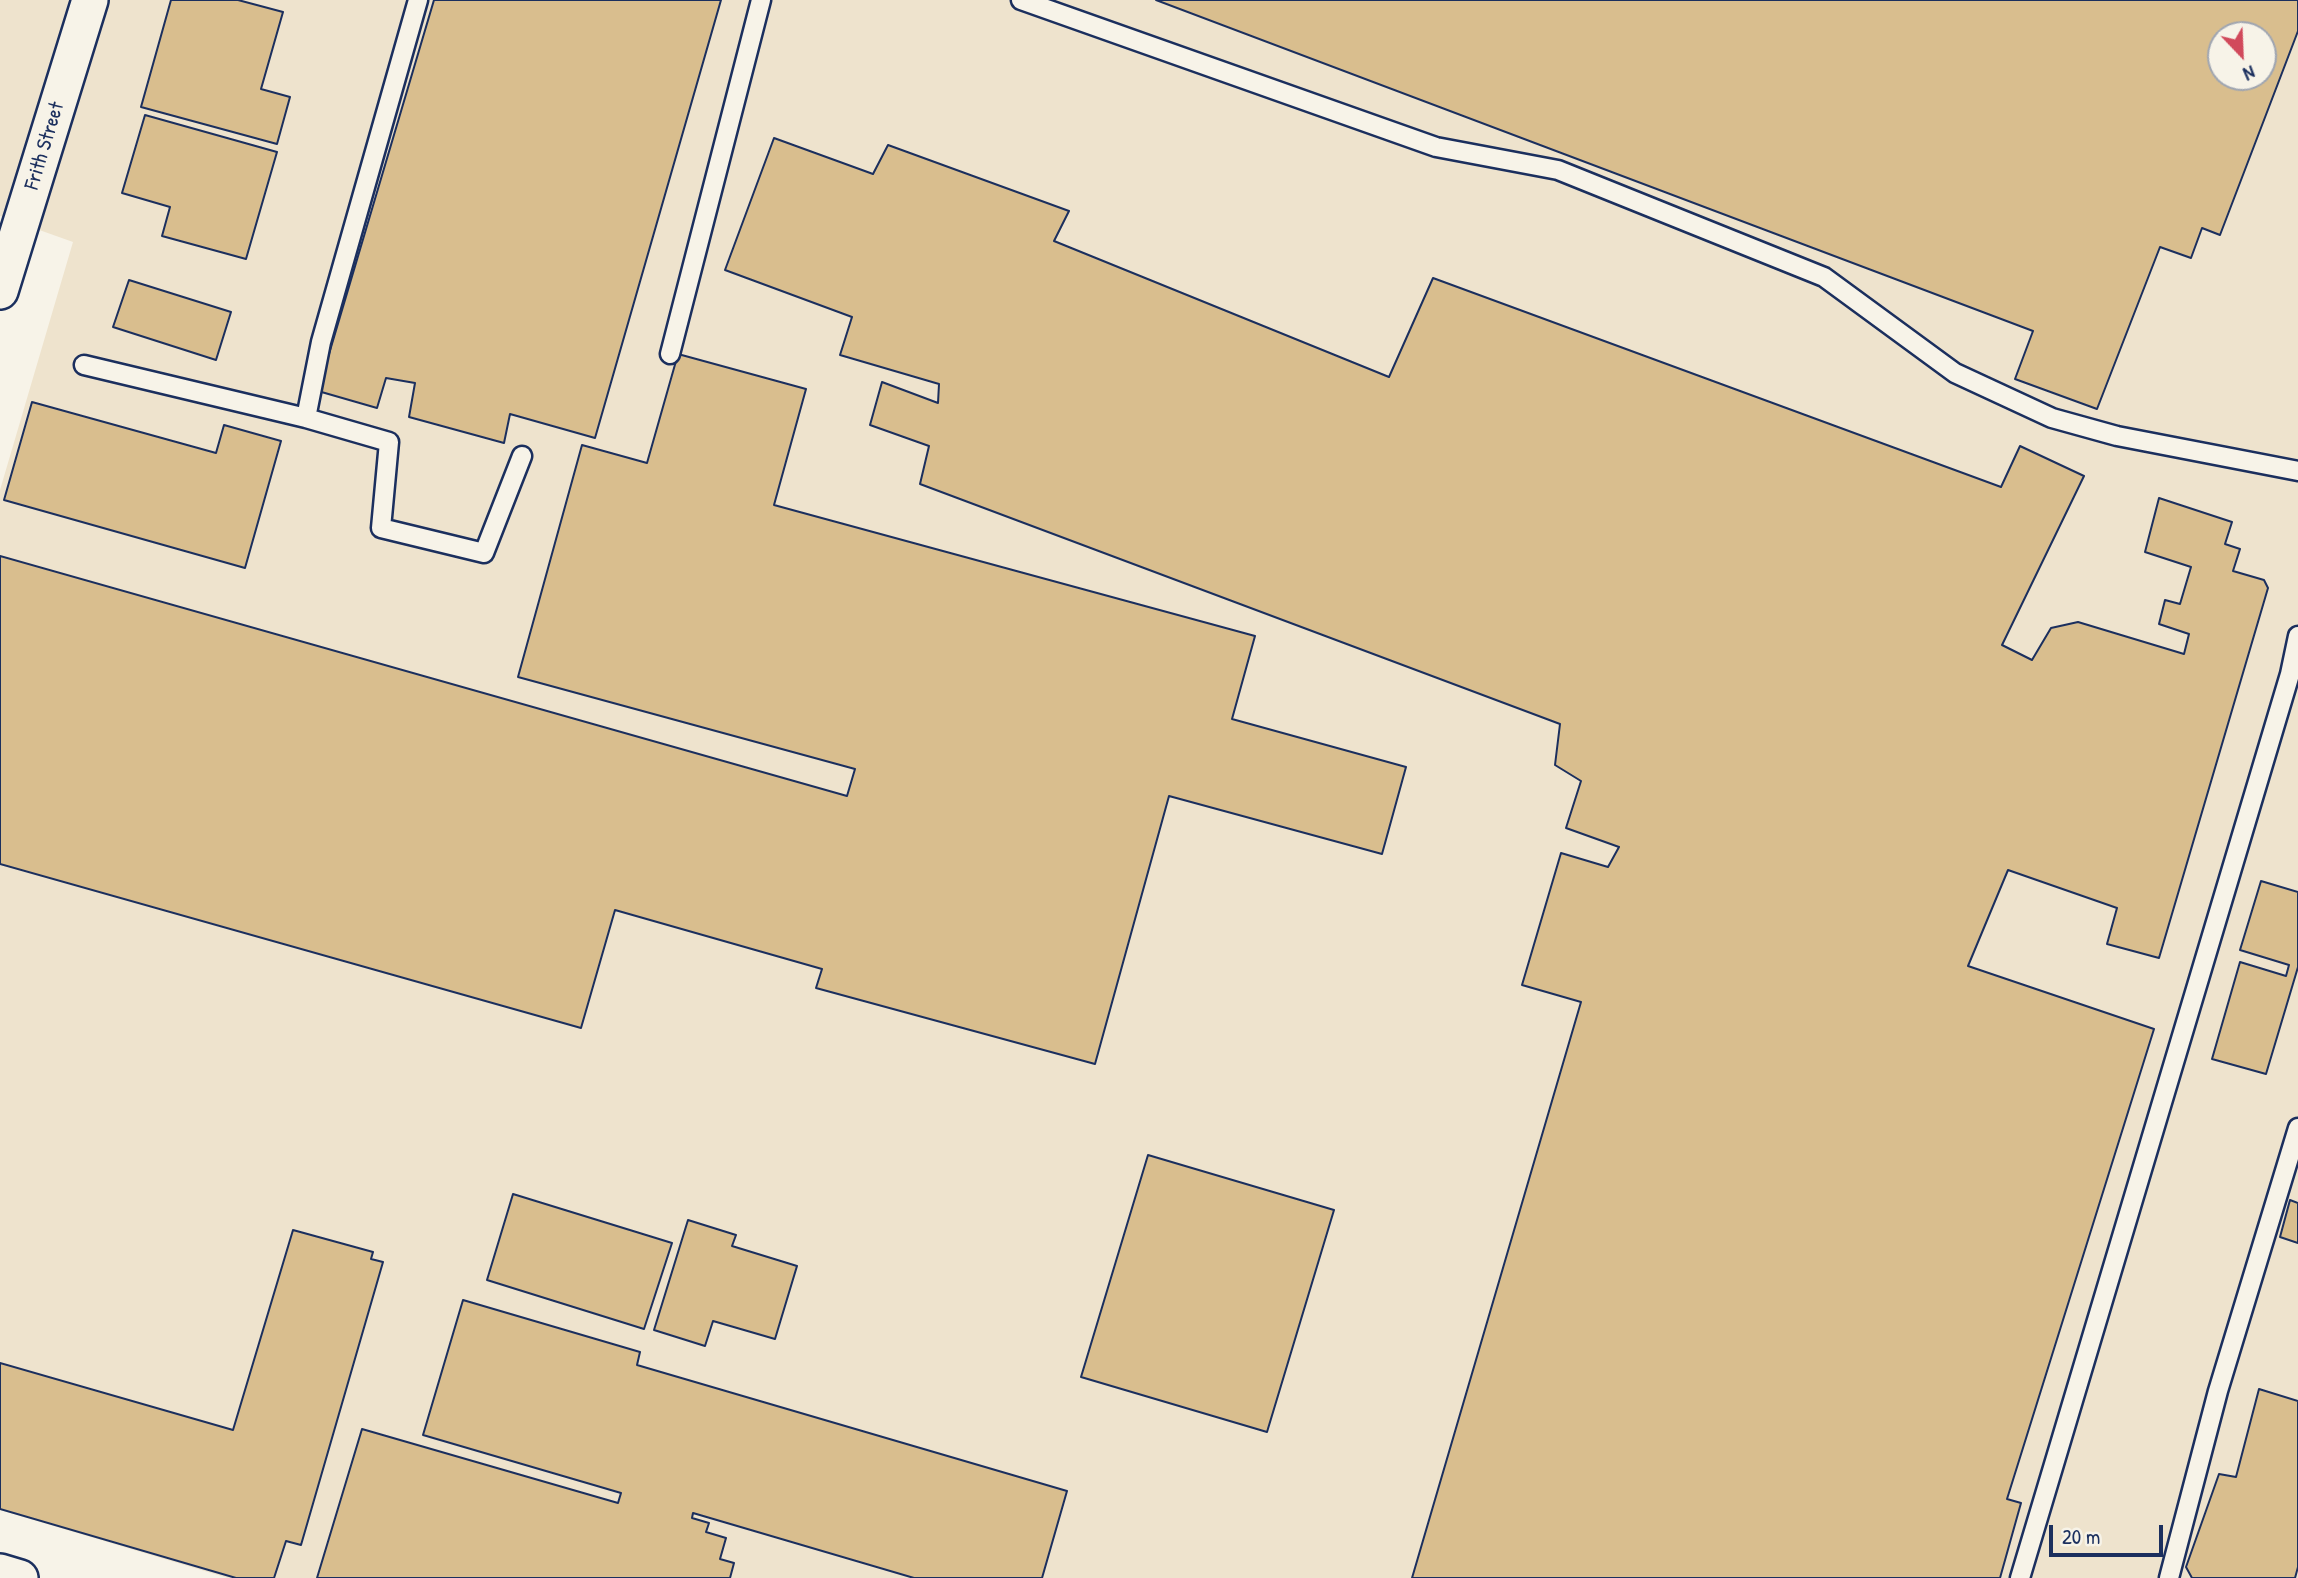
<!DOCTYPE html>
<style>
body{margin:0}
#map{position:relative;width:2298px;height:1578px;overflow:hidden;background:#f7f3e8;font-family:"Patrick Hand",sans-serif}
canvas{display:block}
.north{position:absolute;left:2207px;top:21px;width:70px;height:70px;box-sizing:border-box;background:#f7f3e8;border:2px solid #9fa5b1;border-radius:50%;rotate:157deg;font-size:19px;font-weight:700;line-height:28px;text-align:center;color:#1b2f5e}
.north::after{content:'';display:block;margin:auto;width:24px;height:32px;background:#d1495b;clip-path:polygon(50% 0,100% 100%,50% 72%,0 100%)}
.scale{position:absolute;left:2049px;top:1525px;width:114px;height:32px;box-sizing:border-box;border:4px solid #1b2f5e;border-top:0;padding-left:9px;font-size:21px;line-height:24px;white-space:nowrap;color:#1b2f5e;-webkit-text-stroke:5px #f7f3e8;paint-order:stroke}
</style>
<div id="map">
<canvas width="2298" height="1578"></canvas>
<div class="north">N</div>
<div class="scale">20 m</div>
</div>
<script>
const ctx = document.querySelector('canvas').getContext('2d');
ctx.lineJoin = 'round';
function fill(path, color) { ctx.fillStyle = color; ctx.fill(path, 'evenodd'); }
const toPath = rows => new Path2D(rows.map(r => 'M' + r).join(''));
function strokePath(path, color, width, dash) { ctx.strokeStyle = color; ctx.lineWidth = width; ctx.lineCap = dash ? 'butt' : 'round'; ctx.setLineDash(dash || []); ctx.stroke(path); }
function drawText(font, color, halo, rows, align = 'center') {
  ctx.font = font + ' "Patrick Hand",sans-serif'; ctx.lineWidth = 6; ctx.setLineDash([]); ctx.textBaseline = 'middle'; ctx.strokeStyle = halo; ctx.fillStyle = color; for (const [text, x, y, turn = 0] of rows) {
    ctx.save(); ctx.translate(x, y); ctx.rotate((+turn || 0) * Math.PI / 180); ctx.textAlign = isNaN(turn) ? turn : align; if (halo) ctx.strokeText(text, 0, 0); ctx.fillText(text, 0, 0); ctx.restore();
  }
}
const built = toPath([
 [0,0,2298,0,2298,1578,228,1578,0,1510,0,490,73,242,0,216],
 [2221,35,2263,35,2263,77,2221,77]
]);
const building = toPath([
 [171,0,238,0,283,12,261,89,290,97,277,144,141,107,171,0],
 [434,0,721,0,595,438,510,414,504,443,409,417,415,383,386,378,377,408,318,391,434,0],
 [1156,0,2298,0,2298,31,2220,235,2202,228,2191,258,2160,247,2097,409,2015,379,2033,331,1156,0],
 [2221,35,2263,35,2263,77,2221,77,2221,35],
 [145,115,277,152,246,259,162,236,170,207,122,193,145,115],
 [774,138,873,174,888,145,1069,211,1054,241,1389,377,1433,278,2001,487,2020,446,2084,476,2002,645,2032,660,2051,628,2078,622,2184,654,2189,634,2159,624,2165,600,2180,604,2191,567,2145,552,2159,498,2232,522,2225,544,2240,549,2233,571,2264,580,2268,588,2159,958,2107,944,2117,908,2008,870,1968,966,2154,1029,2007,1499,2021,1503,2000,1578,1412,1578,1581,1002,1522,985,1561,853,1608,867,1619,847,1566,828,1581,781,1555,765,1560,724,920,484,929,446,870,425,882,382,938,403,939,384,840,355,852,317,725,270,774,138],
 [129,280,231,312,216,360,113,327,129,280],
 [678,354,806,389,774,505,1255,636,1232,719,1406,767,1382,854,1169,796,1095,1064,816,988,822,969,615,910,581,1028,0,864,0,556,847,796,855,769,518,677,582,445,647,463,678,354],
 [32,402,216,453,224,425,281,441,245,568,4,500,32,402],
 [2261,881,2298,892,2298,967,2266,1074,2212,1059,2240,962,2286,976,2289,965,2240,950,2261,881],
 [1148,1155,1334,1210,1267,1432,1081,1377,1148,1155],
 [513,1194,672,1243,644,1329,487,1280,513,1194],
 [2290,1200,2298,1203,2298,1243,2280,1237,2290,1200],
 [688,1220,736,1235,732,1246,797,1266,775,1339,713,1321,705,1346,654,1330,688,1220],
 [293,1230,373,1252,371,1259,383,1262,301,1545,286,1541,274,1578,236,1578,0,1509,0,1363,233,1430,293,1230],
 [463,1300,640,1352,637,1365,1067,1491,1042,1578,914,1578,693,1513,692,1518,709,1523,706,1532,726,1538,720,1559,734,1563,730,1578,317,1578,362,1429,618,1503,621,1493,423,1435,463,1300],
 [2259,1389,2298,1401,2298,1567,2295,1578,2192,1578,2186,1567,2219,1474,2236,1477,2259,1389]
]);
const service = toPath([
 [1021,0,1436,147,1558,170,1824,277,1955,373,2052,418,2117,436,2298,471],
 [670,354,761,0],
 [84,365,306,418,389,442,381,528,484,553,522,456],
 [306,418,321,342,418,0],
 [2020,1578,2290,674,2298,636],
 [2169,1578,2218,1391,2298,1128]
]);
const minor = toPath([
 [0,291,90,0],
 [0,1572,20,1578]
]);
const streetNames = [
 ["Frith Street",45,146,-73]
];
fill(built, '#eee3cd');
fill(building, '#d9be8e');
strokePath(building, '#1b2f5e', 2);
strokePath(service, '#1b2f5e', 23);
strokePath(minor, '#1b2f5e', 40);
strokePath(service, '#f7f3e8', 18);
strokePath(minor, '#f7f3e8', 35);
drawText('21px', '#1b2f5e', '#f7f3e8', streetNames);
</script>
